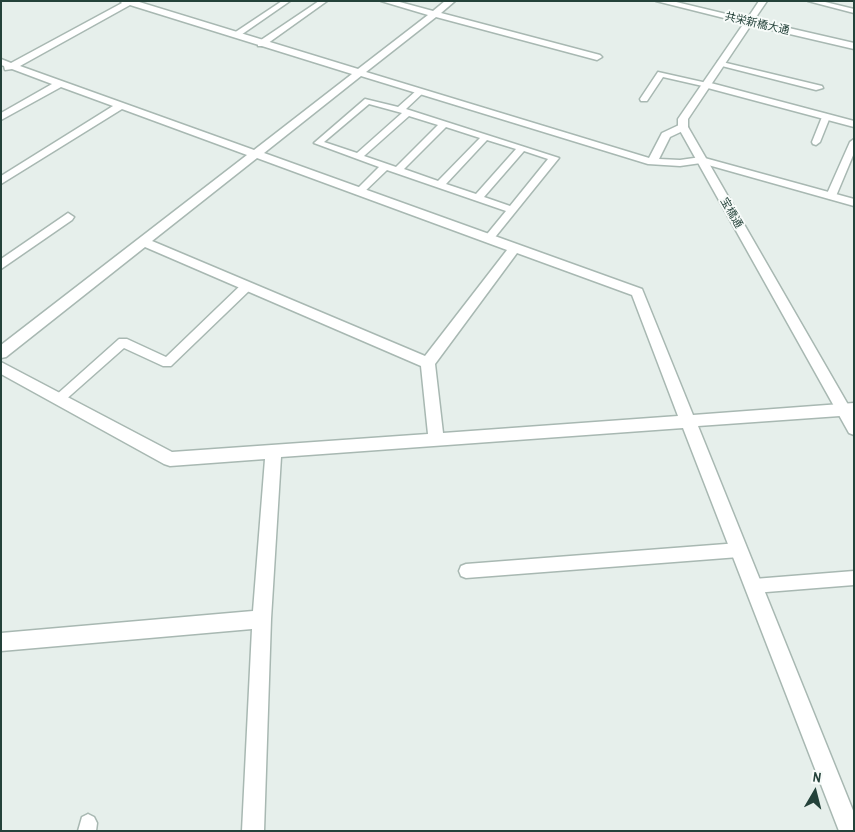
<!DOCTYPE html>
<meta charset="utf-8">
<style>
body{margin:0}
#map{position:relative;width:855px;height:832px;overflow:hidden;background:#e6efeb;font-family:"Archivo Narrow",sans-serif}
canvas{display:block}
.frame{position:absolute;inset:0;border:2px solid #24423a;pointer-events:none}
.north{position:absolute;left:790px;top:767px;width:50px;height:50px;-webkit-text-stroke:4px #f7fbf9;paint-order:stroke;rotate:8deg;font-size:14px;font-weight:700;line-height:20px;text-align:center;color:#24423a}
.north::after{content:'';display:block;margin:auto;width:18px;height:22px;background:#24423a;clip-path:polygon(50% 0,100% 100%,50% 72%,0 100%)}
</style>
<div id="map">
<canvas width="855" height="832"></canvas>
<div class="frame"></div>
<div class="north">N</div>
</div>
<script>
const ctx = document.querySelector('canvas').getContext('2d');
ctx.lineJoin = 'round';
const toPath = rows => new Path2D(rows.map(r => 'M' + r).join(''));
function strokePath(path, color, width, dash) { ctx.strokeStyle = color; ctx.lineWidth = width; ctx.lineCap = dash ? 'butt' : 'round'; ctx.setLineDash(dash || []); ctx.stroke(path); }
function fill(path, color) { ctx.fillStyle = color; ctx.fill(path, 'evenodd'); }
function drawText(font, color, halo, rows, align = 'center') {
  ctx.font = font + ' "Archivo Narrow","Noto Sans JP",sans-serif'; ctx.lineWidth = 4; ctx.setLineDash([]); ctx.textBaseline = 'middle'; ctx.strokeStyle = halo; ctx.fillStyle = color; for (const [text, x, y, turn = 0] of rows) {
    ctx.save(); ctx.translate(x, y); ctx.rotate((+turn || 0) * Math.PI / 180); ctx.textAlign = isNaN(turn) ? turn : align; if (halo) ctx.strokeText(text, 0, 0); ctx.fillText(text, 0, 0); ctx.restore();
  }
}
const service = toPath([
 [282,1,290,1,238,37,231,35,282,1],
 [319,1,327,1,264,46,258,46,258,42,319,1],
 [808,1,821,1,854,9,854,13,808,1],
 [718,61,822,86,823,88,816,90,718,65,718,61],
 [658,72,707,83,711,85,707,87,663,77,647,101,641,101,640,99,658,72],
 [417,90,424,92,406,109,559,158,492,241,488,242,483,239,506,211,387,170,362,194,356,194,356,190,379,167,314,143,365,99,398,107,417,90],
 [369,104,402,113,357,153,324,142,369,104],
 [409,116,438,125,396,167,364,156,409,116],
 [446,127,480,138,438,181,404,169,446,127],
 [487,140,516,149,476,194,446,184,487,140],
 [524,151,548,159,510,206,484,197,524,151],
 [826,114,830,117,820,142,816,145,813,144,812,142,822,117,826,114],
 [854,139,854,153,836,196,831,199,828,198,826,196,850,142,854,139],
 [247,282,252,286,251,289,171,366,163,366,124,348,63,402,55,402,53,399,55,396,119,339,127,339,166,357,243,283,247,282],
 [739,543,744,545,746,550,744,555,739,557,466,578,461,576,459,571,461,566,466,564,739,543],
 [854,571,854,585,754,593,749,591,747,586,749,581,754,579,854,571],
 [88,814,94,817,97,823,96,831,78,831,82,817,88,814]
]);
const minor = toPath([
 [120,1,136,1,358,69,428,15,381,1,396,1,433,11,445,1,455,1,441,13,600,55,602,57,597,60,436,17,366,72,649,158,662,133,679,125,687,125,688,127,687,129,670,137,659,159,680,160,701,157,854,199,854,206,701,163,680,166,648,164,361,76,264,153,642,289,693,415,854,403,854,415,698,426,854,813,854,831,839,831,683,428,281,457,271,619,264,831,242,831,252,629,1,651,1,633,253,611,265,459,170,466,164,464,1,374,1,362,172,452,428,434,421,366,145,247,6,357,1,358,1,345,247,155,122,109,1,184,1,176,113,106,61,87,1,120,1,113,52,84,12,69,5,70,4,66,1,65,1,59,11,63,122,3,120,1],
 [130,5,352,74,254,150,20,66,130,5],
 [257,158,507,250,425,356,152,241,257,158],
 [517,253,632,295,678,416,443,433,435,364,517,253],
 [707,82,854,121,854,127,704,87,702,85,707,82],
 [68,213,74,217,72,220,1,269,1,259,68,213]
]);
const tertiary = toPath([
 [656,1,672,1,747,19,759,1,767,1,754,20,854,43,854,49,751,25,688,119,688,127,854,415,854,435,849,433,678,127,678,119,744,23,656,1]
]);
const farStreetnames = [
 ["共栄新橋大通",757,24,13],
 ["宝橋通",731,213,60]
];
strokePath(service, '#a8b8b2', 3);
strokePath(minor, '#a8b8b2', 3);
strokePath(tertiary, '#a8b8b2', 3);
fill(service, '#fff');
fill(minor, '#fff');
fill(tertiary, '#fff');
drawText('11px', '#24423a', '#f7fbf9', farStreetnames);
</script>
